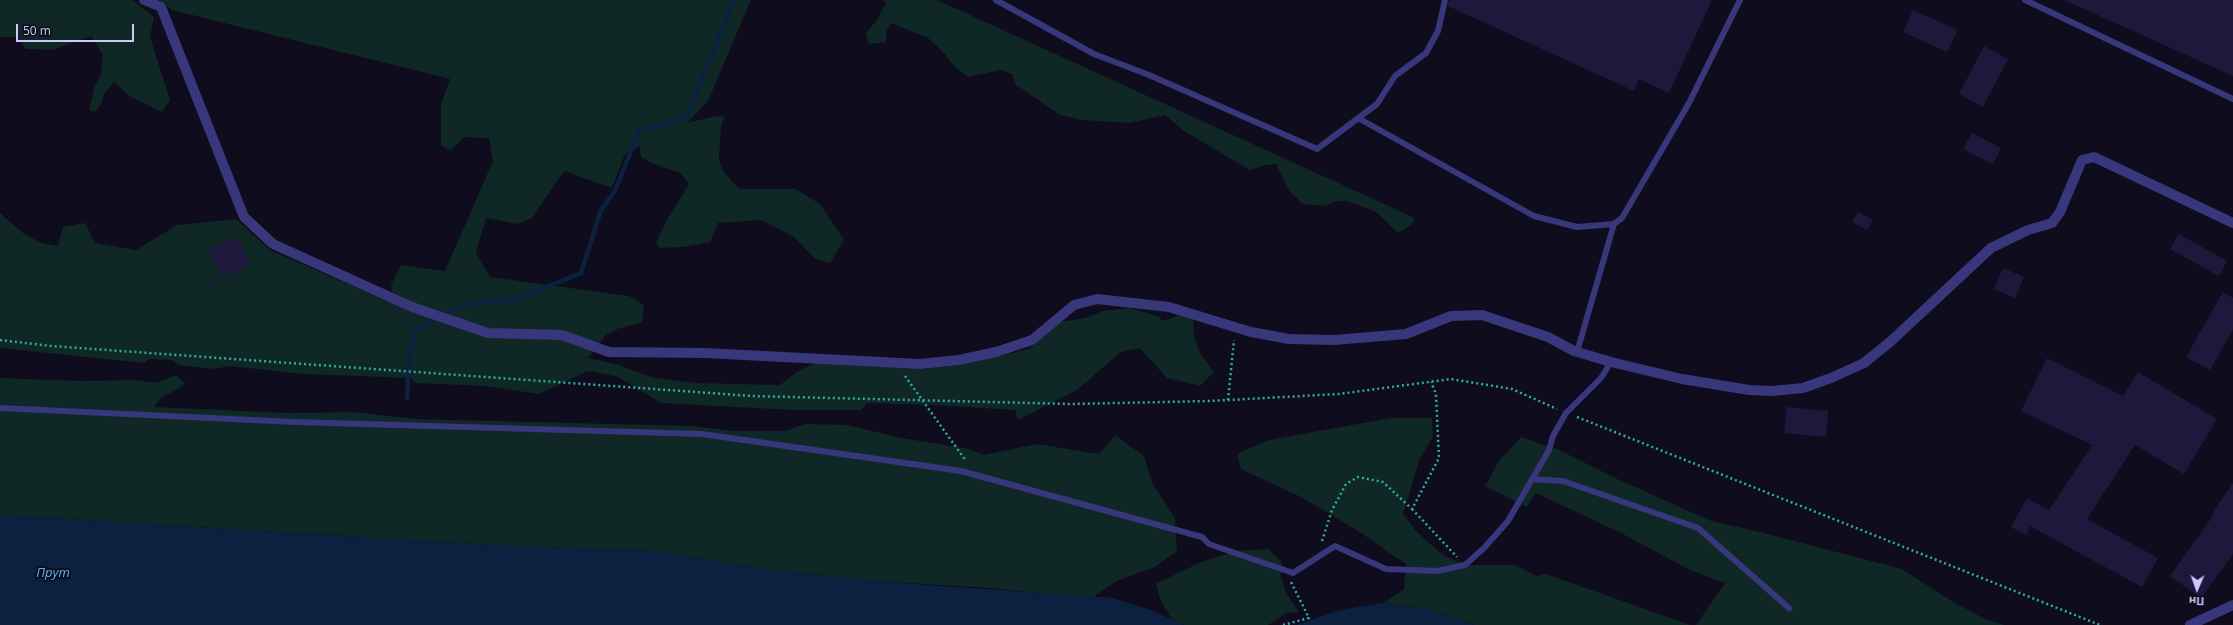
<!DOCTYPE html>
<meta charset="utf-8">
<style>
body{margin:0}
#map{position:relative;width:2233px;height:625px;overflow:hidden;background:#0e0c1d;font-family:"Open Sans",sans-serif}
canvas{display:block}
.north{position:absolute;left:2177px;top:569px;width:40px;height:40px;-webkit-text-stroke:3px #0e0c1d;paint-order:stroke;rotate:182deg;font-size:11px;font-weight:700;line-height:16px;text-align:center;color:#cdc8fe}
.north::after{content:'';display:block;margin:auto;width:14px;height:18px;background:#cdc8fe;clip-path:polygon(50% 0,100% 100%,50% 72%,0 100%)}
.scale{position:absolute;left:16px;top:24px;width:118px;height:18px;box-sizing:border-box;border:2px solid #cdc8fe;border-top:0;padding-left:5px;font-size:12px;line-height:14px;white-space:nowrap;color:#cdc8fe;-webkit-text-stroke:3px #0e0c1d;paint-order:stroke}
</style>
<div id="map">
<canvas width="2233" height="625"></canvas>
<div class="north">Пн</div>
<div class="scale">50 m</div>
</div>
<script>
const ctx = document.querySelector('canvas').getContext('2d');
ctx.lineJoin = 'round';
function fill(path, color) { ctx.fillStyle = color; ctx.fill(path, 'evenodd'); }
const toPath = rows => new Path2D(rows.map(r => 'M' + r).join(''));
function strokePath(path, color, width, dash) { ctx.strokeStyle = color; ctx.lineWidth = width; ctx.lineCap = dash ? 'butt' : 'round'; ctx.setLineDash(dash || []); ctx.stroke(path); }
function drawText(font, color, halo, rows, align = 'center') {
  ctx.font = font + ' "Open Sans",sans-serif'; ctx.lineWidth = 4; ctx.setLineDash([]); ctx.textBaseline = 'middle'; ctx.strokeStyle = halo; ctx.fillStyle = color; for (const [text, x, y, turn = 0] of rows) {
    ctx.save(); ctx.translate(x, y); ctx.rotate((+turn || 0) * Math.PI / 180); ctx.textAlign = isNaN(turn) ? turn : align; if (halo) ctx.strokeText(text, 0, 0); ctx.fillText(text, 0, 0); ctx.restore();
  }
}
const green = toPath([
 [0,0,132,0,154,17,150,37,170,100,162,112,131,97,114,82,104,94,101,105,95,112,89,110,95,85,101,74,103,55,91,36,53,50,26,49,17,37,0,37],
 [159,0,751,0,708,101,687,123,716,116,724,117,721,128,719,159,722,169,732,182,740,189,796,189,820,204,844,240,830,263,815,259,794,237,761,220,718,223,710,242,683,247,660,248,656,243,666,221,689,184,680,173,651,163,641,157,640,146,625,154,612,188,564,171,532,218,517,224,486,218,476,253,490,277,629,296,644,305,642,322,617,329,606,335,588,358,619,365,651,377,695,383,780,385,797,372,815,363,921,369,961,365,1029,349,1060,322,1085,318,1103,311,1130,308,1158,316,1163,321,1182,314,1193,318,1194,336,1200,353,1214,372,1200,386,1167,378,1140,348,1121,352,1077,390,1018,420,1015,410,931,405,867,403,861,410,793,410,661,403,616,376,588,371,539,394,485,386,415,383,411,378,302,374,230,366,213,369,179,365,172,360,149,359,144,363,0,348,0,213,23,233,41,243,58,246,63,227,85,223,95,243,136,250,177,225,236,219,270,250,394,304,391,285,401,265,445,271,493,161,489,138,464,137,451,150,441,146,441,104,450,79,172,10],
 [884,0,937,0,1415,218,1411,225,1398,233,1376,212,1347,201,1337,201,1324,206,1303,204,1290,192,1276,164,1266,165,1250,170,1184,131,1165,115,1129,123,1081,120,1060,115,1015,84,1012,74,1001,70,968,77,955,67,943,52,928,38,891,23,886,32,886,42,869,44,866,33,877,20,886,3],
 [176,375,186,384,160,399,154,407,290,413,353,412,417,419,692,426,735,431,785,431,805,424,847,425,902,438,969,449,984,455,1037,444,1099,454,1115,435,1144,456,1152,483,1175,518,1177,551,1155,567,1117,581,1092,598,977,587,886,582,768,570,653,551,492,545,0,515,0,378,81,381,136,380,156,383],
 [1391,418,1432,418,1433,437,1420,458,1403,514,1417,532,1443,555,1466,565,1515,565,1536,576,1546,574,1690,625,1475,625,1428,609,1383,603,1404,589,1406,564,1355,529,1303,498,1241,469,1237,454,1269,440],
 [1521,437,1559,450,1615,478,1711,521,1760,532,1902,569,1950,600,1983,618,2004,625,1696,625,1725,583,1690,570,1621,533,1536,493,1527,507,1485,486,1499,461],
 [1268,549,1282,562,1281,576,1286,593,1299,612,1286,613,1268,625,1184,625,1172,620,1160,599,1156,584,1201,562,1236,551]
]);
const water = toPath([
 [0,515,492,545,653,551,768,570,886,582,1113,598,1151,610,1184,625,0,625],
 [1383,603,1428,609,1475,625,1296,625,1340,610]
]);
const stream = toPath([
 [449,312,463,304,513,300,581,273,601,210,615,191,639,131,687,117,734,0],
 [407,398,409,358,416,331,436,319]
]);
const building = toPath([
 [1449,0,1712,0,1669,93,1639,79,1634,91,1448,6],
 [2064,0,2233,0,2233,76],
 [1913,10,1958,30,1947,52,1903,32],
 [1984,46,2008,59,1983,107,1959,94],
 [1972,133,2001,148,1993,164,1963,149],
 [1858,212,1873,220,1867,230,1852,222],
 [2179,234,2227,261,2219,276,2170,249],
 [239,237,250,266,221,277,209,249],
 [2003,268,2024,277,2015,298,1994,289],
 [2223,292,2233,298,2233,330,2210,370,2186,357],
 [2047,358,2123,396,2138,372,2217,419,2184,474,2135,445,2087,519,2158,558,2142,587,2030,526,2026,535,2011,527,2027,498,2049,510,2092,445,2021,411],
 [1787,407,1828,411,1826,437,1784,433],
 [2233,483,2233,554,2201,598,2170,576,2214,514,2212,513]
]);
const path = toPath([
 [0,340,51,346,752,396,1071,404,1210,401,1339,394,1451,379,1512,389,1557,409],
 [905,376,966,461],
 [1228,400,1234,340],
 [1577,417,2100,625],
 [1412,509,1457,557],
 [1322,541,1332,510,1346,484,1358,477,1383,482,1412,509,1439,458,1436,394,1431,382],
 [1283,625,1309,618,1291,582]
]);
const service = toPath([
 [996,0,1094,54,1149,75,1317,149,1377,104,1395,76,1426,53,1438,31,1445,0],
 [2025,0,2233,99],
 [1358,118,1534,216,1577,227,1614,224,1622,218,1689,103,1740,0],
 [1577,352,1614,224],
 [0,408,295,422,702,434,961,471,1202,537,1209,544,1293,573,1335,546,1386,569,1437,571,1465,565,1484,548,1508,521,1549,450,1553,436,1566,413,1601,378,1611,362],
 [1532,479,1563,481,1698,528,1789,608]
]);
const minor = toPath([
 [144,0,161,7,244,217,273,244,412,307,488,333,562,335,609,352,705,353,920,364,959,360,996,352,1032,340,1074,305,1097,299,1169,307,1251,332,1289,339,1334,340,1406,334,1451,316,1482,315,1548,337,1574,351,1611,362,1682,379,1749,390,1772,391,1803,388,1831,378,1864,363,1890,342,1991,248,2028,230,2052,223,2060,212,2082,160,2094,157,2233,223],
 [2190,625,2233,605]
]);
const waterNames = [
 ["Прут",53,573]
];
fill(green, '#0f2725');
fill(water, '#0c2140');
strokePath(stream, '#0c2140', 4.5);
fill(building, '#1f183d');
strokePath(path, '#2eada2', 2.5, [2, 3]);
strokePath(service, '#38377b', 6);
strokePath(minor, '#38377b', 10);
drawText('italic 13px', '#57b4fd', '#0e0c1d', waterNames);
</script>
